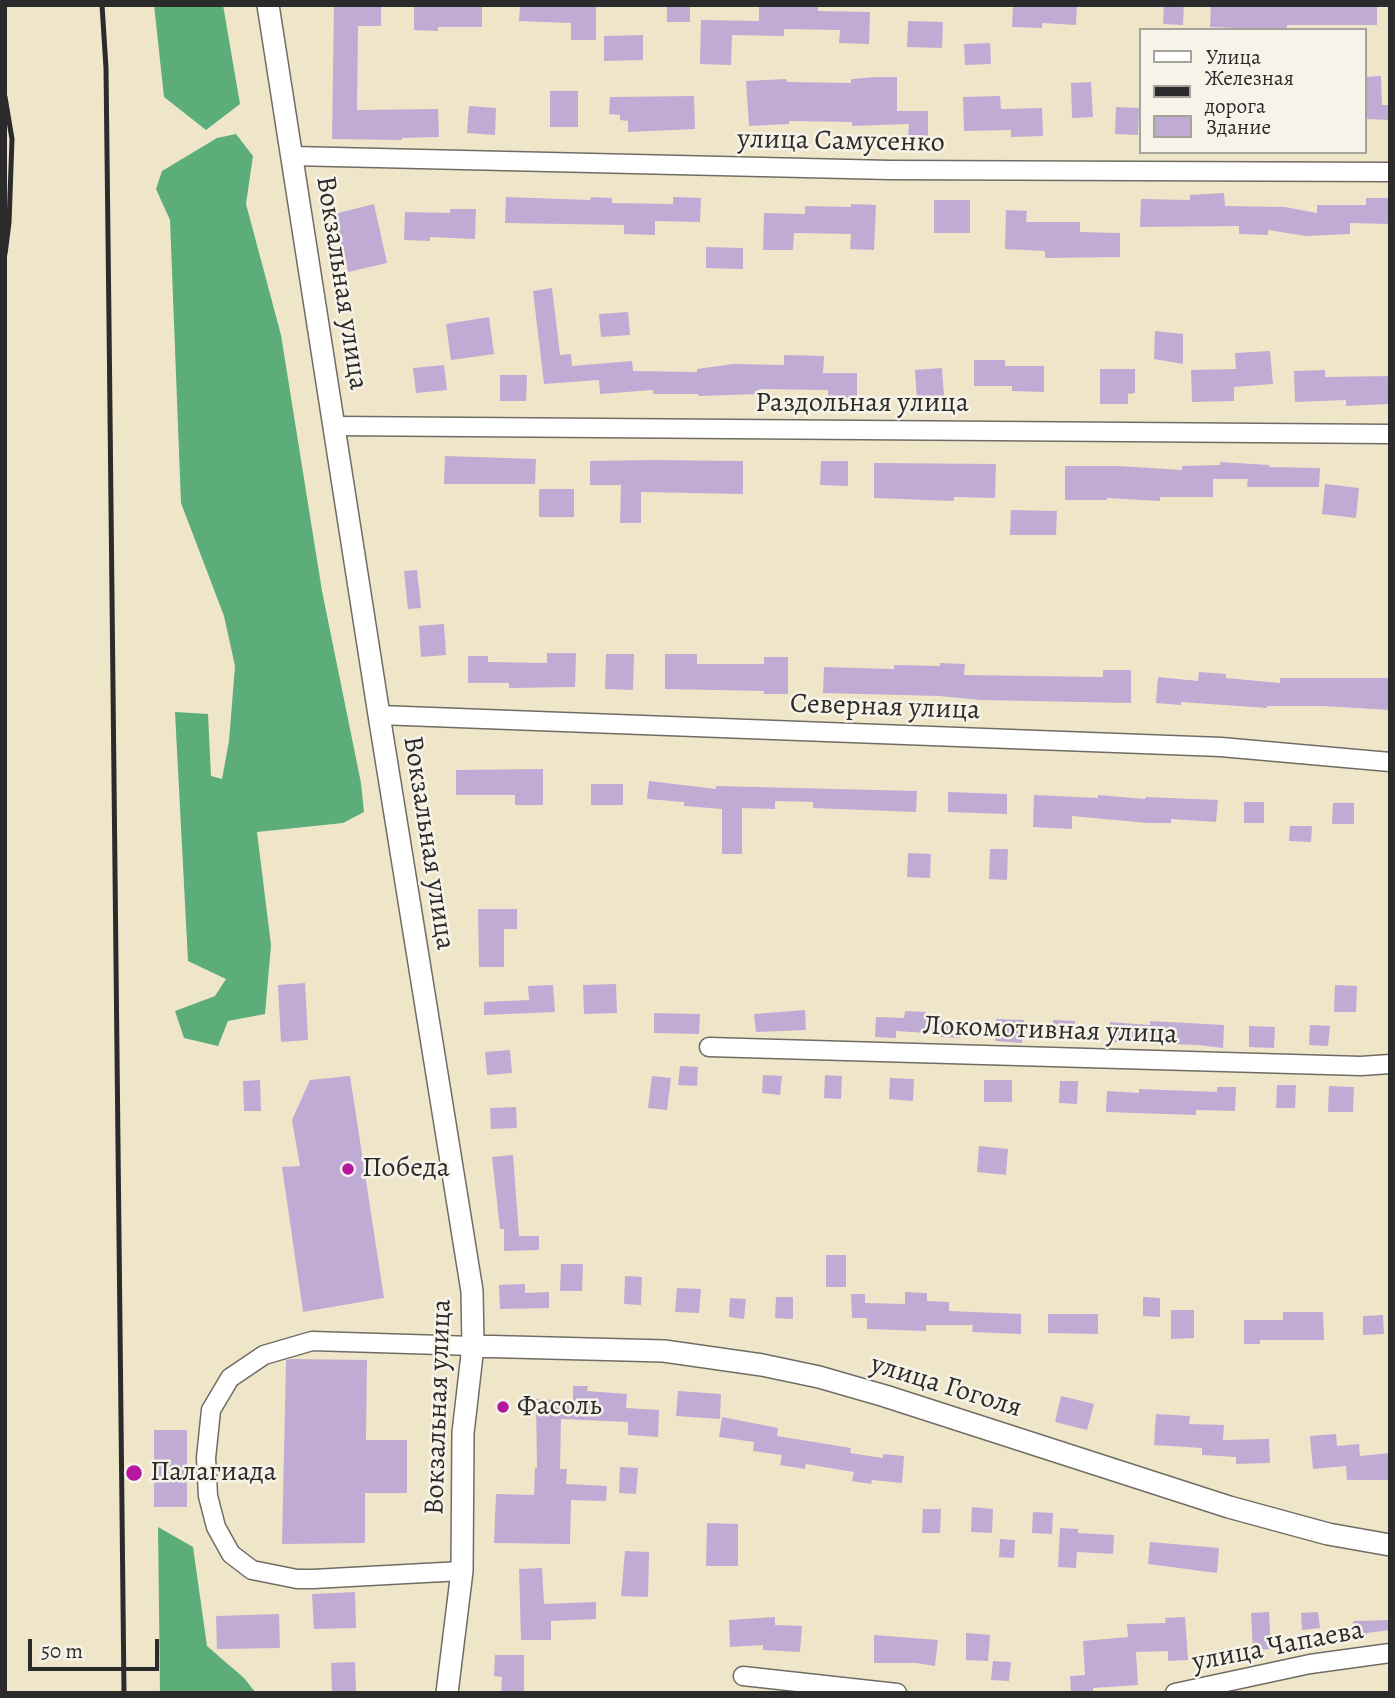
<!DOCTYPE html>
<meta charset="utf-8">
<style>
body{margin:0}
#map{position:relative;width:1395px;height:1698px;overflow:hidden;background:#efe6ca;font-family:Alegreya,serif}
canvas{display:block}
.frame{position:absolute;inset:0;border:7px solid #2b2b2b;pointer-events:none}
.legend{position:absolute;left:1139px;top:28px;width:228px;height:126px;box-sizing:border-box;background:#f7f3e8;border:2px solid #a5a39c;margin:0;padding:9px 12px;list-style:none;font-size:21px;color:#2b2b2b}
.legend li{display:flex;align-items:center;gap:14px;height:35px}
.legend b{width:35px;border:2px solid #a5a39c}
.scale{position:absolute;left:28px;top:1639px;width:131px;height:32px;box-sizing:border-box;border:4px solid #2b2b2b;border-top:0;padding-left:9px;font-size:21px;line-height:24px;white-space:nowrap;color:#2b2b2b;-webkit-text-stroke:5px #f7f3e8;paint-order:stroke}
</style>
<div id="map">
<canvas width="1395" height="1698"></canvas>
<div class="frame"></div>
<ul class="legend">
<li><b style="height:9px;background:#fff"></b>Улица</li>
<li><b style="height:9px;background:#2b2b2b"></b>Железная дорога</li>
<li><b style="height:19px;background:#c0abd4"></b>Здание</li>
</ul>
<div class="scale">50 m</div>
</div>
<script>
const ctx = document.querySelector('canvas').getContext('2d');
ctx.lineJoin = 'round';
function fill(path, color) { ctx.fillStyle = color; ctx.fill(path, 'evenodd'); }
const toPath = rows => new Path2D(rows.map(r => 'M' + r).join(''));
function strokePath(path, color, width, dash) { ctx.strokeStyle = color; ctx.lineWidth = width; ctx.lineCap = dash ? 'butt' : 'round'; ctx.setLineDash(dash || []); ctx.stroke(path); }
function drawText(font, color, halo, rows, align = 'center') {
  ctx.font = font + ' Alegreya,serif'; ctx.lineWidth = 5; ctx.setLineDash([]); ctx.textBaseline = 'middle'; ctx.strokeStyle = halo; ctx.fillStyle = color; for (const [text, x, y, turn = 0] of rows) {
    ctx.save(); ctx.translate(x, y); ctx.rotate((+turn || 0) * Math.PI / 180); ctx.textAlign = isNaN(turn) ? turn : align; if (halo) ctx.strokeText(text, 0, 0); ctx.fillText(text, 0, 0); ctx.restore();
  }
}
const forest = toPath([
 [154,5,223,5,240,104,206,130,164,97],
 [236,134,253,156,246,204,281,335,322,591,361,783,364,812,343,823,257,832,271,945,265,1014,228,1021,218,1046,184,1038,175,1011,215,996,226,979,188,961,175,712,208,714,211,776,222,779,229,741,235,666,224,616,181,503,170,220,156,189,162,171,217,138],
 [158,1527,193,1547,207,1646,244,1678,256,1693,160,1693]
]);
const building = toPath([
 [334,5,381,5,381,26,358,26,357,110,438,109,439,137,402,138,402,140,332,139],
 [414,5,482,5,482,27,438,27,438,31,414,30],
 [520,5,596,5,596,40,571,40,571,23,519,21],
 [667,5,690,5,690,22,667,22],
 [759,5,818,5,818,11,870,12,869,44,839,43,840,30,784,29,784,36,732,35,731,65,700,64,701,20,759,21],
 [1013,5,1077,5,1076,25,1042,23,1042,28,1012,27],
 [1164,5,1184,5,1183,25,1163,24],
 [1211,5,1377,5,1377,25,1287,25,1287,30,1210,27],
 [908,21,943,22,942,48,907,47],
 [643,35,643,60,604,61,604,36],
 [990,43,991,64,965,65,964,44],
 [1381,76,1382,105,1390,105,1390,120,1365,119,1365,77],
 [876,77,897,77,897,111,928,111,928,137,908,136,909,124,852,126,852,122,789,121,789,124,749,126,746,81,786,79,787,82,851,83,851,79],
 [1091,82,1093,117,1072,118,1071,83],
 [550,91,578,91,578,127,550,127],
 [694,96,695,129,628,132,628,121,620,120,620,115,609,114,610,97],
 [1000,96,1001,109,1042,108,1043,136,1011,137,1011,130,964,131,963,97],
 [469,106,496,108,495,135,467,133],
 [1116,107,1139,108,1138,135,1115,134],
 [1224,193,1225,206,1285,207,1317,213,1317,205,1366,205,1366,198,1390,198,1389,224,1350,223,1350,234,1306,236,1268,230,1268,235,1239,234,1239,226,1140,227,1141,199,1190,200,1190,195],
 [506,197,590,200,591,197,612,198,612,203,673,204,673,197,701,198,700,222,655,221,655,235,624,234,624,225,505,223],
 [934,200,970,200,970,233,934,233],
 [374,204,387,263,348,272,334,214],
 [851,204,876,205,874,250,850,249,851,234,794,233,793,250,763,250,764,213,805,214,805,206,851,207],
 [450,209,476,209,475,239,430,237,430,241,404,240,405,212,450,213],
 [1006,210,1027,211,1026,222,1080,222,1080,232,1120,233,1120,257,1045,258,1045,251,1005,249],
 [706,247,743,248,743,269,706,268],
 [552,288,560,355,571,354,572,366,632,361,633,371,697,372,697,369,733,364,784,365,784,355,824,356,823,373,857,373,857,398,828,397,828,390,759,389,759,394,699,396,698,394,653,394,653,390,600,394,599,380,544,384,533,291],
 [628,312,630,335,601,337,599,314],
 [489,317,494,354,451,360,446,324],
 [1155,331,1183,334,1183,364,1154,359],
 [1270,351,1273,384,1234,387,1234,401,1192,402,1191,370,1236,369,1235,353],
 [974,360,1005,360,1005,366,1044,366,1044,392,1012,391,1012,386,974,386],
 [444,365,447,390,416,393,413,368],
 [942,368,944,396,917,399,915,370],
 [1100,369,1135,369,1135,393,1128,394,1128,404,1100,404],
 [1325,370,1325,377,1390,376,1390,404,1346,406,1346,400,1295,402,1294,371],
 [500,375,527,375,526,401,500,401],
 [445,456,536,459,535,484,444,484],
 [653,460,743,461,743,494,641,492,641,523,620,523,621,485,590,485,590,461],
 [821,461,848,461,848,486,820,485],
 [1220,462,1269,465,1269,467,1320,468,1319,487,1247,487,1248,479,1213,479,1213,497,1160,497,1160,501,1107,498,1107,500,1065,500,1065,466,1119,466,1182,470,1182,466,1220,465],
 [874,463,996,464,995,498,954,497,954,501,874,498],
 [1325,484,1359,488,1356,518,1322,514],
 [539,489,574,489,574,517,539,517],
 [1011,510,1057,511,1056,535,1010,535],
 [417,570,421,608,408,609,404,571],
 [444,624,446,655,421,657,419,626],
 [547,653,576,653,575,687,509,688,509,683,468,683,468,656,488,656,488,662,547,663],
 [606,654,634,654,633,690,605,689],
 [665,654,697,654,697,664,764,664,764,657,788,657,788,694,764,694,764,691,665,689],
 [940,663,965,664,964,675,1103,677,1103,670,1131,670,1131,703,981,700,939,696,823,693,824,667,894,669,894,665,940,666],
 [1199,672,1226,674,1226,678,1280,683,1280,678,1390,678,1390,710,1323,706,1267,706,1267,708,1181,702,1181,705,1156,703,1158,677,1198,681],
 [543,769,543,805,515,805,515,795,456,795,456,770],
 [649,781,716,789,716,786,917,791,916,812,813,808,813,802,775,801,775,809,742,808,742,854,722,854,722,809,684,806,684,802,647,799],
 [591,784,623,784,623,805,591,805],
 [948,792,1007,794,1007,814,948,812],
 [1034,795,1098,798,1098,795,1145,799,1146,797,1218,800,1216,822,1171,819,1171,823,1148,823,1072,816,1072,829,1033,827],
 [1244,802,1264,802,1264,823,1244,823],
 [1333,803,1354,803,1354,824,1332,824],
 [1290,826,1312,826,1311,842,1289,841],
 [990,849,1008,849,1007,880,989,879],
 [908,853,931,854,930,878,907,877],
 [478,909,517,909,517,929,504,929,504,967,479,967],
 [305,983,308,1040,281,1042,278,985],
 [616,984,617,1013,584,1014,583,985],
 [553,985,555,1012,484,1015,484,1002,529,1000,528,986],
 [1335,985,1357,986,1356,1012,1334,1012],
 [805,1010,806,1030,756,1032,754,1014],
 [905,1011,926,1012,925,1019,961,1022,960,1038,941,1037,941,1034,896,1031,896,1038,875,1037,876,1017,904,1018],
 [654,1013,700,1014,699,1034,654,1033],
 [996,1019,1024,1020,1022,1043,995,1041],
 [1053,1020,1075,1021,1074,1040,1053,1040],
 [1150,1021,1224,1025,1223,1048,1198,1045,1109,1042,1110,1022,1150,1025],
 [1310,1025,1330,1026,1328,1046,1309,1045],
 [1249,1026,1275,1027,1274,1048,1249,1047],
 [510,1050,512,1073,487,1075,485,1052],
 [680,1066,698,1067,697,1086,678,1085],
 [763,1075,782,1076,780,1095,762,1093],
 [825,1075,842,1076,841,1099,824,1098],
 [350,1076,384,1298,303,1312,282,1167,300,1166,292,1120,310,1080],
 [652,1076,671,1078,667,1110,648,1108],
 [890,1078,914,1079,913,1101,889,1099],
 [260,1080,261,1111,244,1111,243,1081],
 [984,1080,1012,1080,1012,1102,984,1102],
 [1060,1081,1078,1081,1077,1104,1059,1103],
 [1277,1085,1296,1085,1295,1108,1276,1108],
 [1329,1086,1354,1087,1353,1112,1328,1112],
 [1217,1087,1236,1087,1235,1111,1196,1110,1196,1115,1106,1112,1107,1091,1139,1093,1139,1089,1217,1092],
 [516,1107,517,1128,491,1129,490,1108],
 [979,1146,1008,1149,1006,1175,977,1172],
 [513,1155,519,1236,539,1236,539,1250,504,1251,504,1229,500,1229,492,1157],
 [826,1255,846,1255,846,1287,826,1287],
 [561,1264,583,1264,582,1291,560,1291],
 [625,1276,642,1277,641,1305,624,1304],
 [525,1284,525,1293,549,1292,549,1308,500,1309,499,1285],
 [677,1288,701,1289,699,1313,675,1312],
 [905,1292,927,1293,927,1301,949,1302,949,1311,1021,1314,1021,1334,972,1332,973,1325,926,1325,926,1331,867,1329,867,1318,852,1318,851,1294,865,1294,865,1303,905,1304],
 [776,1297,793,1297,793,1319,775,1318],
 [1143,1297,1160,1298,1160,1317,1143,1316],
 [730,1298,746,1299,744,1319,729,1317],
 [1171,1310,1194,1310,1194,1338,1171,1339],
 [1283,1312,1323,1312,1324,1340,1260,1340,1260,1344,1244,1344,1244,1320,1283,1320],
 [1048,1314,1098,1314,1098,1334,1048,1333],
 [1383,1315,1384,1334,1363,1335,1363,1316],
 [292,1359,367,1360,366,1440,407,1440,407,1493,365,1493,365,1543,282,1544,286,1360],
 [573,1386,588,1386,587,1391,627,1394,626,1408,659,1410,658,1437,628,1435,628,1422,561,1419,560,1469,567,1469,566,1484,607,1486,606,1501,571,1500,570,1544,494,1543,496,1494,534,1495,535,1468,537,1468,536,1399,573,1401],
 [678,1391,721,1394,720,1419,676,1416],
 [1061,1396,1094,1404,1087,1430,1055,1422],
 [1156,1414,1190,1416,1189,1424,1224,1425,1223,1440,1269,1439,1270,1463,1236,1464,1236,1457,1202,1455,1202,1448,1154,1445],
 [722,1417,778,1428,777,1436,851,1448,850,1453,883,1458,883,1454,904,1456,902,1483,872,1480,871,1484,852,1481,854,1472,806,1464,805,1469,780,1465,782,1455,753,1451,754,1442,719,1437],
 [154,1430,187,1430,187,1507,154,1507],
 [1336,1434,1337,1446,1359,1444,1360,1456,1390,1453,1390,1480,1347,1480,1346,1466,1313,1469,1310,1436],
 [620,1467,638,1468,636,1494,619,1493],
 [972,1507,993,1509,992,1533,971,1532],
 [923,1509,941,1509,940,1533,922,1533],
 [1033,1512,1053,1513,1052,1534,1032,1533],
 [707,1523,738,1524,738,1566,706,1566],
 [1060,1528,1078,1529,1078,1533,1114,1535,1113,1554,1077,1552,1076,1568,1058,1567],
 [1000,1539,1015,1540,1014,1558,999,1557],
 [1150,1542,1219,1548,1217,1573,1148,1564],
 [625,1551,649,1552,648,1597,621,1596],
 [542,1568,544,1604,596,1602,596,1619,551,1621,551,1640,521,1640,519,1569],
 [355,1592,356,1628,314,1629,312,1594],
 [1269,1612,1271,1649,1253,1650,1251,1613],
 [1318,1612,1320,1628,1302,1630,1301,1613],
 [279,1614,280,1648,217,1649,216,1616],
 [775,1617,775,1625,802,1626,800,1652,763,1650,763,1645,730,1647,729,1620],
 [1185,1617,1188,1660,1168,1661,1168,1651,1136,1652,1138,1685,1093,1688,1093,1691,1071,1693,1070,1676,1085,1675,1083,1641,1128,1637,1127,1624,1166,1623,1165,1618],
 [1390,1620,1390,1630,1367,1633,1367,1636,1354,1636,1353,1621],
 [966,1633,990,1635,988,1661,966,1660],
 [874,1635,938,1640,935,1666,916,1663,874,1663],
 [495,1655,524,1655,524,1693,501,1693,502,1677,494,1676],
 [993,1661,1011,1662,1009,1681,991,1680],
 [355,1662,356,1693,332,1693,331,1663]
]);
const minor = toPath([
 [292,156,890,170,1390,172],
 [335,426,1390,434],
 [379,715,1221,747,1390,762],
 [709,1047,1361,1066,1390,1064],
 [462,1571,313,1579,297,1579,252,1570,231,1554,216,1527,208,1496,206,1458,211,1410,230,1378,264,1355,312,1341,473,1346],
 [743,1676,897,1693],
 [1175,1693,1310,1664,1390,1653]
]);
const major = toPath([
 [268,5,379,715,472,1291,473,1346,463,1433,462,1571,447,1693],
 [473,1346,664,1351,762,1365,819,1377,885,1396,1229,1507,1328,1534,1390,1545]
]);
const rail = toPath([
 [102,5,106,68,109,322,124,1693],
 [5,97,12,139,9,223,5,254]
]);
const markers = [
 [348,1169,7,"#b5179e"],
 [503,1407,7,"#b5179e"],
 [134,1473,9,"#b5179e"]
];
const streetNames = [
 ["улица Самусенко",841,142,1],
 ["Вокзальная улица",341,283,81],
 ["Раздольная улица",862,404],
 ["Северная улица",885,708,2],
 ["Вокзальная улица",428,843,81],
 ["Локомотивная улица",1050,1031,2],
 ["улица Гоголя",946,1387,17],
 ["Вокзальная улица",439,1407,-88],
 ["улица Чапаева",1278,1647,-11]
];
const poiNames = [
 ["Победа",362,1169],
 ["Фасоль",517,1407],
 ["Палагиада",150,1473]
];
fill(forest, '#5cad7a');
fill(building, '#c0abd4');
strokePath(minor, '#706c63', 21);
strokePath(major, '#706c63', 24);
strokePath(minor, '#fff', 18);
strokePath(major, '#fff', 21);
strokePath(rail, '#2b2b2b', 5);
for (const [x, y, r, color] of markers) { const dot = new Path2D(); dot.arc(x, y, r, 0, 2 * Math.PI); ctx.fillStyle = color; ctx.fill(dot); strokePath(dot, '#f7f3e8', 2.5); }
drawText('28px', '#2b2b2b', '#f7f3e8', streetNames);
drawText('28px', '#2b2b2b', '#f7f3e8', poiNames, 'left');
</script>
